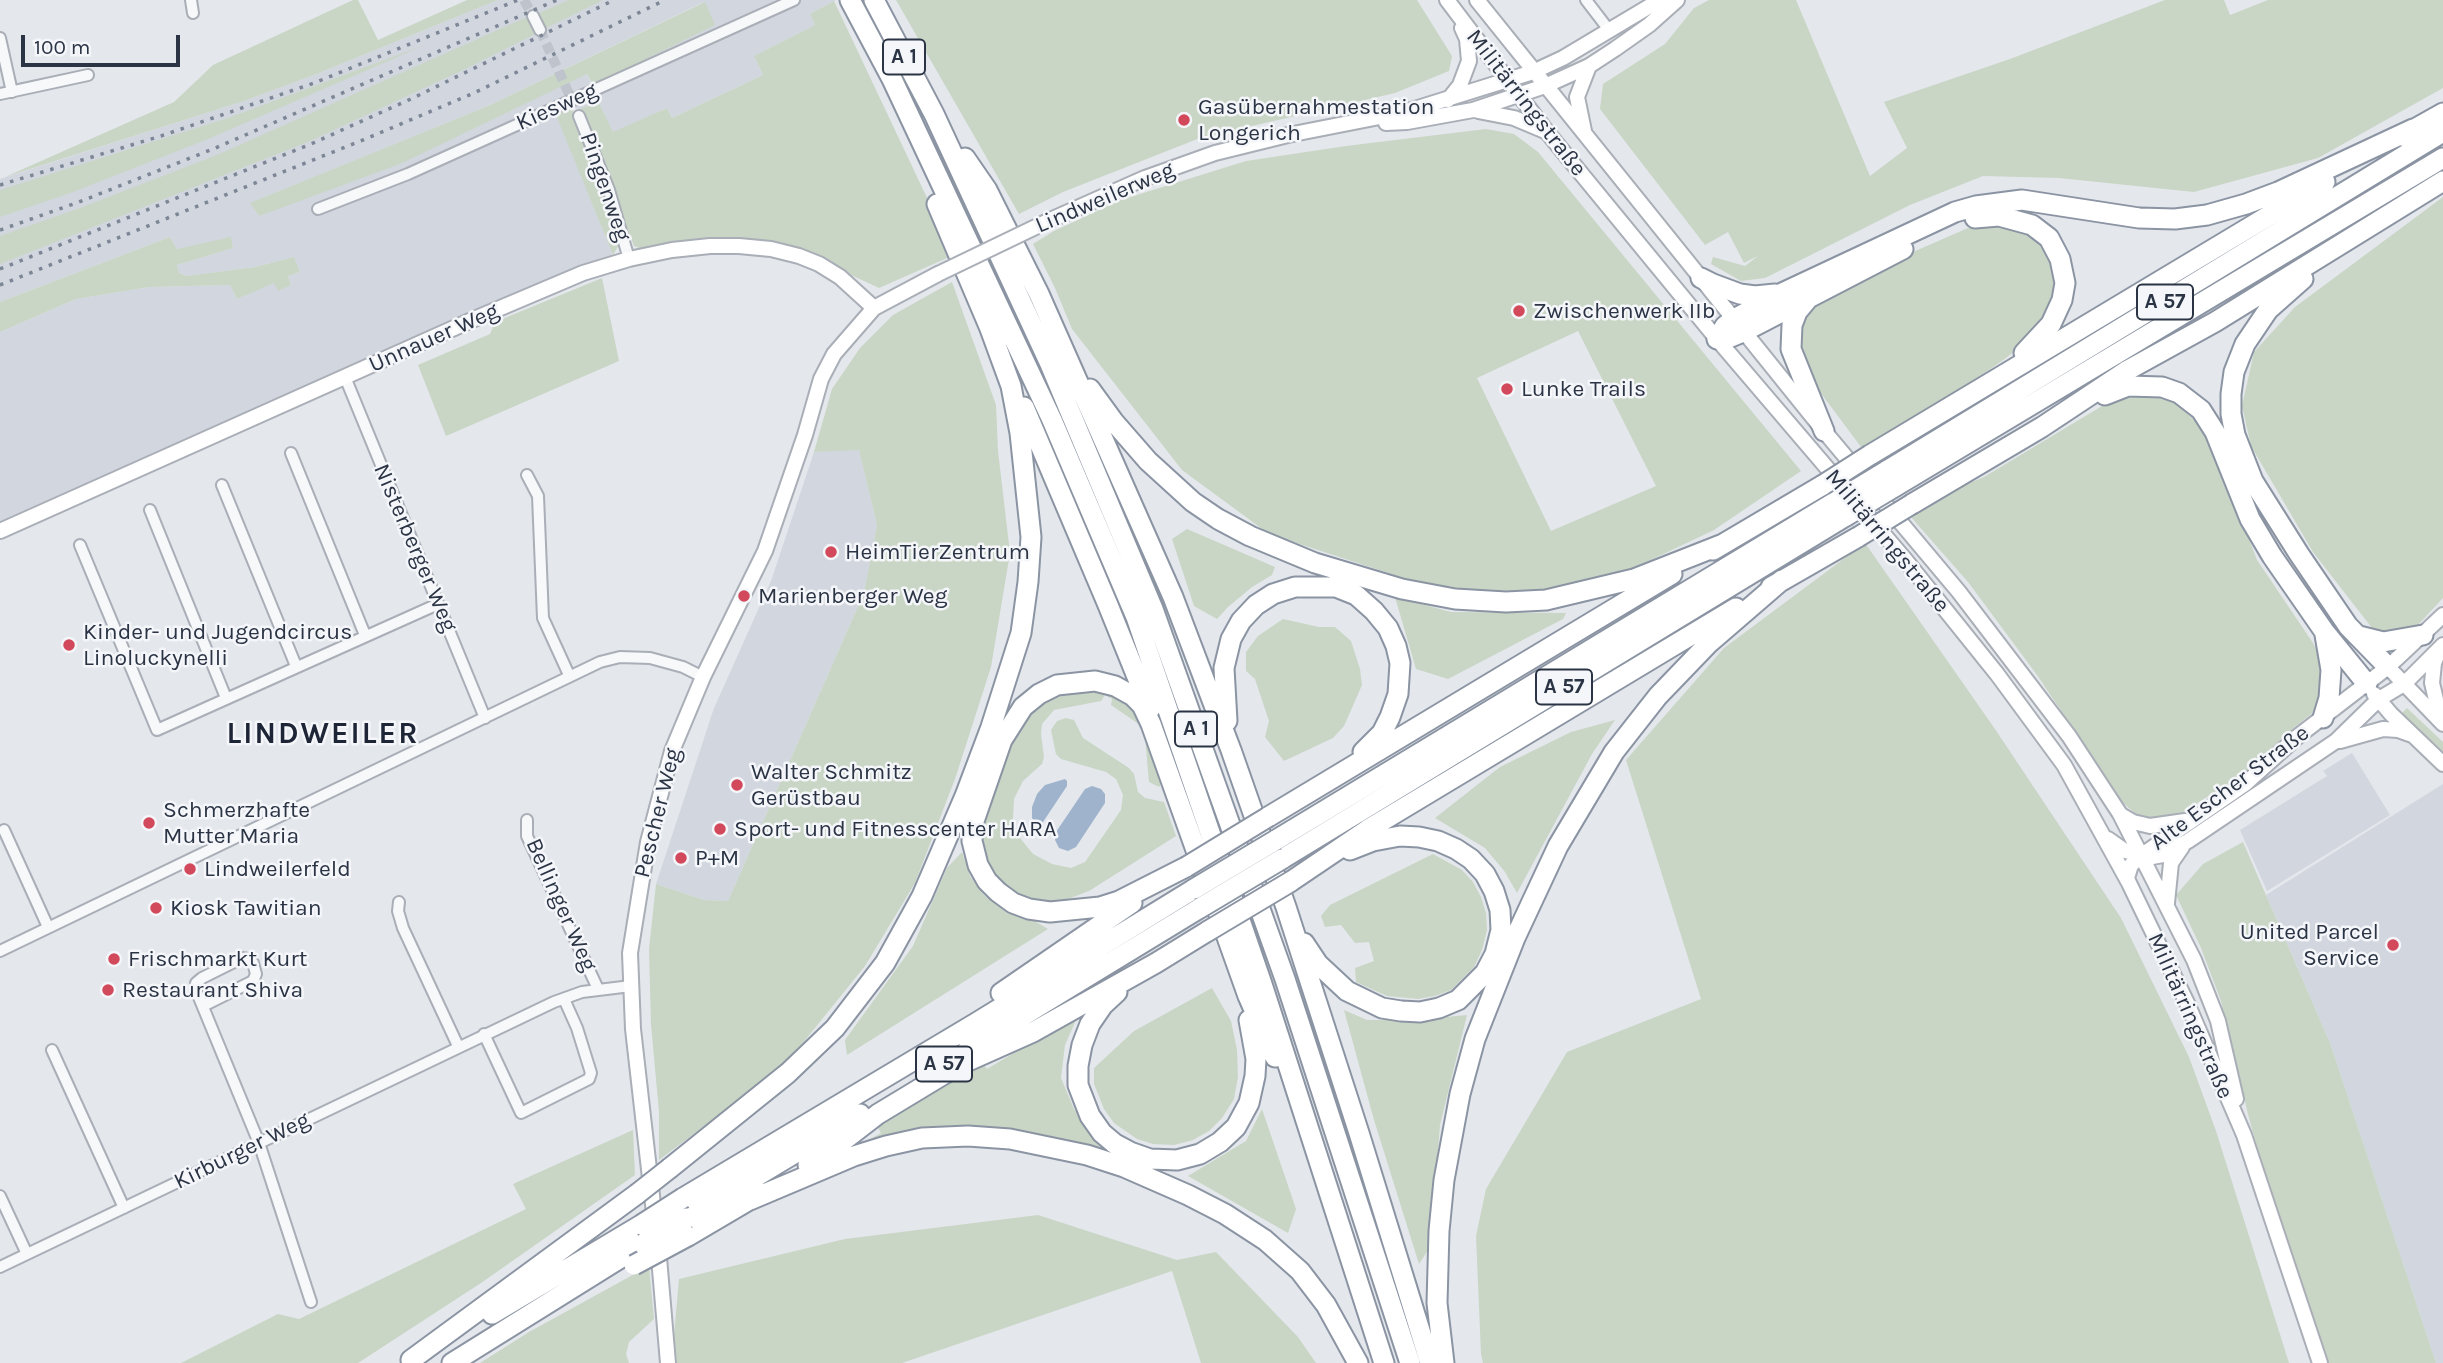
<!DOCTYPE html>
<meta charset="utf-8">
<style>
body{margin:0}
#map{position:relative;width:2443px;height:1363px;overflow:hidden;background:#e4e7ec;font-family:Karla,sans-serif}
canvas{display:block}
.scale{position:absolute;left:21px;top:35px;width:159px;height:32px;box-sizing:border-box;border:4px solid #2b3445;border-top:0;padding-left:9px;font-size:21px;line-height:24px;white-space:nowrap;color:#2b3445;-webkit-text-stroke:5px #f4f6f9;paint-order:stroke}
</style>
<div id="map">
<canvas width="2443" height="1363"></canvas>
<div class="scale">100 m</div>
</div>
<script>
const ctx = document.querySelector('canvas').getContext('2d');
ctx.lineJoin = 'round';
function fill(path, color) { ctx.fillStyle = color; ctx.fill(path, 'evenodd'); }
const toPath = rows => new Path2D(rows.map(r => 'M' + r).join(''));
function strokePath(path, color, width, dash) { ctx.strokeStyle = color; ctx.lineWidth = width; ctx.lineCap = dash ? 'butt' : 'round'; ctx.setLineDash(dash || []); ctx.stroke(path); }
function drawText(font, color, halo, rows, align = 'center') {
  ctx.font = font + ' Karla,sans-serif'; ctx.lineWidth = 5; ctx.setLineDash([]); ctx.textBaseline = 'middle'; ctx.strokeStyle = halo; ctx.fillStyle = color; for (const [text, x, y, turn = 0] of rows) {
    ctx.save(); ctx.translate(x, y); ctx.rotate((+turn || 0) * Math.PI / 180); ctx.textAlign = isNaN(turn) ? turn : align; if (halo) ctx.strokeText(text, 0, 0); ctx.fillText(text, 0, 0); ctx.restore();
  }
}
const built = toPath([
 [498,0,836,0,810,14,815,25,754,56,763,75,672,118,667,108,613,133,598,101,580,109,572,108,557,115,613,255,0,524,0,332,76,299,150,287,230,285,237,299,274,282,291,285,288,276,300,272,294,257,255,267,188,276,179,273,177,265,233,248,231,238,177,249,170,237,0,302,0,179,244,101,314,75],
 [704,2,592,85,587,74,259,216,251,203,488,106],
 [859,449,877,525,864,593,728,901,704,900,656,884,714,708,771,581,814,452],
 [2352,753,2390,815,2267,891,2240,830,2327,776,2323,771],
 [2443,784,2443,1363,2436,1363,2330,1043,2266,895]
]);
const green = toPath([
 [353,0,358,0,378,40,467,0,498,0,314,75,244,101,5,177,174,102,213,65],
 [569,0,603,0,546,28,539,13],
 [896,0,1417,0,1452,56,1449,71,1395,93,1200,138,1063,192,1019,214],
 [1709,0,1796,0,1870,176,1907,148,1884,102,2010,59,2165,0,2224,0,2230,15,2268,0,2443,0,2443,88,2318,158,2194,192,2059,178,1983,176,1910,205,1765,278,1741,281,1711,264,1713,257,1745,266,1758,256,1744,263,1728,232,1705,245,1600,109,1603,84,1665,44,1694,8],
 [834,1,954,255,879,288,802,252,645,250,634,246,580,109,598,101,613,132,667,108,672,118,763,75,754,56,815,25,810,14],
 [705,2,715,25,593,85,587,74,400,164,259,216,250,203,488,106],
 [527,17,535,34,463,70,310,141,0,264,0,236,80,208,217,155],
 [425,45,208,139,73,192,0,217,0,190,228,118],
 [572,108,605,191,619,245,613,255,556,115],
 [1486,129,1514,134,1538,152,1801,471,1714,530,1632,569,1541,590,1458,592,1419,583,1269,534,1182,470,1072,329,1055,288,1033,244,1054,231,1121,200,1246,161,1346,146],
 [1578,331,1656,486,1551,531,1477,378],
 [2443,197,2443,598,2416,627,2391,634,2372,628,2313,552,2251,446,2242,406,2254,352,2295,307],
 [1997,222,2040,238,2058,275,2050,314,2017,349,2006,358,1959,391,1864,451,1820,392,1810,373,1804,351,1796,352,1795,345,1808,308,1913,252,1968,228],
 [170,237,177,249,231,237,233,248,177,265,179,273,187,276,255,267,294,257,300,272,288,276,291,285,278,291,274,283,237,299,230,285,150,287,76,299,0,332,0,302],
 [602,278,619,361,446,436,418,365,490,334,495,322],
 [952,282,996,405,998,451,1010,553,991,667,955,779,915,883,865,966,785,1065,659,1160,659,1112,651,1024,649,949,656,884,704,900,728,901,864,593,877,525,859,450,814,452,832,389,860,348,893,315],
 [2137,396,2160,396,2170,400,2180,406,2200,426,2208,437,2224,474,2257,560,2313,643,2322,660,2326,675,2316,710,2287,733,2251,769,2174,818,2160,820,2137,815,2122,802,2037,675,1968,582,1910,516,1953,490,1984,477,2102,406],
 [1187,529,1275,567,1272,575,1252,587,1228,607,1217,619,1194,606,1172,539],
 [1865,543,1995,729,2121,918,2189,1057,2216,1131,2289,1363,1483,1363,1481,1354,1476,1236,1486,1189,1567,1052,1701,999,1626,760,1724,648],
 [1395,597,1451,612,1566,613,1563,619,1448,679,1416,669],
 [1283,619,1319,627,1335,627,1351,641,1360,669,1362,685,1344,726,1333,738,1284,761,1265,737,1269,721,1255,679,1246,671,1246,652,1258,636],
 [1101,690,1117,696,1131,706,1142,723,1163,780,1159,787,1149,782,1145,737,1140,725,1111,705,1112,699,1105,695,1101,701,1054,710,1042,724,1041,734,1044,757,1042,764,1023,781,1014,799,1013,819,1020,838,1033,854,1052,864,1071,868,1085,862,1121,810,1123,795,1116,779,1106,772,1061,759,1056,754,1051,730,1057,721,1066,718,1074,720,1083,738,1129,768,1134,774,1138,792,1145,798,1164,802,1176,836,1089,891,1063,901,1039,902,1017,893,1004,885,992,871,985,855,982,834,986,811,1014,740,1033,710,1063,692],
 [2407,708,2443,742,2443,757,2400,715],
 [1615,720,1592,754,1517,893,1505,872,1485,848,1435,818,1500,767,1571,732],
 [2243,842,2330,1043,2436,1363,2327,1363,2263,1170,2248,1114,2221,1001,2201,948,2176,895,2203,864],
 [962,852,970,876,984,895,1007,913,1031,919,1048,929,847,1055,845,1040,913,946,947,868],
 [1433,854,1462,870,1473,882,1481,897,1486,913,1487,930,1482,950,1474,967,1451,990,1435,996,1418,999,1387,996,1356,982,1355,968,1374,961,1369,942,1355,943,1341,925,1325,927,1321,916,1330,905],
 [1212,988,1231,1021,1237,1050,1238,1077,1234,1099,1222,1118,1209,1131,1193,1140,1174,1145,1153,1144,1137,1139,1114,1123,1104,1109,1094,1084,1094,1068,1134,1031],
 [1344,1010,1367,1020,1416,1020,1467,1015,1440,1125,1430,1247,1419,1264,1374,1120],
 [1074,1017,1076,1020,1065,1045,1061,1078,1074,1109,1098,1141,1127,1159,1055,1139,858,1146,881,1133,875,1122,981,1061,987,1069],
 [1262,1109,1296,1209,1288,1233,1188,1176,1246,1141],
 [633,1130,635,1175,481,1283,358,1363,181,1363,278,1314,299,1319,526,1209,513,1184],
 [1038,1215,1177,1260,1216,1252,1298,1337,1316,1363,1201,1363,1172,1271,902,1363,677,1363,674,1335,679,1279,845,1239],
 [649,1266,654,1319,629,1342,626,1354,629,1363,480,1363,529,1332]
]);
const water = toPath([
 [1065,779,1067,781,1067,786,1041,825,1037,826,1032,818,1032,807,1037,794,1045,785],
 [1092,786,1101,789,1105,794,1105,803,1076,847,1068,851,1059,848,1055,840,1056,832,1085,789]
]);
const streetTunnel = toPath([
 [524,0,533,16],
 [540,30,579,116]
]);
const street = toPath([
 [191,0,193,13],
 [1586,0,1609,30],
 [533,16,540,30],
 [0,38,12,92],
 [0,94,88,75],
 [579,116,609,190,629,259],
 [318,209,408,174,794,0],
 [345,377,485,718],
 [291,453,365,635],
 [527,475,538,496,543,618,569,675],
 [222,485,296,666],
 [150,510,226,698],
 [80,545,157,730,438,604],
 [527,820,527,836,598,989],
 [4,830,48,927],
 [399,902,398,911,403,928,458,1046],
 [0,951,600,662,620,657,650,658,683,667,703,677],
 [203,1006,253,981,256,974,253,963,249,959,242,958,202,978,196,983,196,990,259,1143,311,1302],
 [484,1034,521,1113,589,1079,591,1073,577,1028,564,999],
 [52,1050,124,1208],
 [0,1196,27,1254],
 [0,1267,554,1002,582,992,631,986]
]);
const secondary = toPath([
 [1447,0,1547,132,1717,339,1903,557,1997,674,2064,765,2129,883,2187,1003,2244,1135,2320,1363],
 [1477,0,1824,431,1959,592,2069,736,2120,814,2194,960,2218,1021,2236,1099],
 [1448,100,1460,85,1469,61,1467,39,1462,28],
 [1478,111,1514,118,1545,131],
 [1386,123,1407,122,1473,110,1545,86,1589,66,1615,49,1649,25,1677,0],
 [1584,131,1577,97,1589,66],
 [1046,222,1145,178,1215,153,1288,135,1405,112,1533,72,1563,58,1660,0],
 [0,531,472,320,583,273,629,259,672,250,710,246,739,246,771,249,799,256,819,264,840,277,874,308],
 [2439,651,2434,663,2432,683,2437,704,2443,716],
 [2388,667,2443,724],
 [2374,694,2391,714,2443,764],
 [2340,741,2383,729,2398,730,2412,735],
 [2121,815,2133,822,2150,826,2185,821],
 [2108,839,2125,851,2152,857,2163,855,2188,841,2336,741,2379,699,2404,684,2443,645],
 [2127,878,2131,865,2142,855,2245,784,2297,737,2388,667,2443,615],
 [2167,903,2171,863,2182,847],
 [655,1222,633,1029,630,953,648,842,672,751,703,677,765,551,805,435,821,379,834,354,874,308,938,274],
 [658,1246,668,1363]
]);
const highway = toPath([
 [850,0,892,79,1052,420,1136,617,1262,984,1384,1363],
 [874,0,934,114,1050,364,1153,609,1285,979,1410,1363],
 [2402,136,2443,113],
 [965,158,987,190,1039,294,1173,597,1231,750,1286,907,1359,1133,1430,1363],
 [937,204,994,338],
 [1975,218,1999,216,2032,225,2049,238,2060,259,2065,283,2062,300,2051,324,2024,353],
 [1701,278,1713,284,1740,294,1755,296,1775,294],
 [2303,279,2268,310,2245,344,2234,372,2231,394,2231,414,2235,435,2253,481,2299,554,2348,626,2388,667],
 [1807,300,1797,312,1792,325,1791,349,1824,431],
 [1717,339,1725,326,1734,319,1780,294,1955,212,1976,206,2022,200,2139,218,2175,219,2207,215,2246,204,2278,192,2413,129],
 [1717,339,1731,337,1743,332,1903,249],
 [1090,389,1114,422,1148,461,1193,502,1218,519,1250,536,1315,563,1402,589,1455,599,1506,602,1546,600,1634,579,1723,544],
 [2105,395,2128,386,2162,387,2179,393,2201,410,2215,432,2250,519,2272,556,2324,631,2367,684],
 [1024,407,1108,605,1150,709],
 [1870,455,2325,182],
 [1886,471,2443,132],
 [1896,486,2443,158],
 [1912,504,2042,427,2128,370,2215,322,2443,181],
 [1713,550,1823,485],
 [1771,587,1858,537],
 [2359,636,2383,642,2423,635],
 [2323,718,2329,698,2331,670,2325,635],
 [1227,721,1224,668,1231,639,1241,621,1256,605,1273,594,1295,587,1336,587,1356,595,1374,611,1388,628,1396,646,1400,663,1398,694,1390,717,1382,733,1363,752],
 [1268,817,1672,574],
 [1276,840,1835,502],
 [1282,859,1846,516],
 [1186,867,1119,901,1100,907,1050,912,1029,909,1013,903,998,892,987,881,978,865,972,841,973,824,1002,740,1023,707,1039,694,1057,685,1095,681,1115,686,1133,696,1142,705,1151,724,1248,996,1275,1057],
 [1290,882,1367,830,1736,608],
 [1304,943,1318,964,1347,991,1382,1008,1401,1011,1420,1012,1439,1008,1458,1000,1485,973,1495,954,1501,930,1500,910,1494,891,1485,874,1471,859,1456,849,1438,841,1419,837,1400,836,1373,841,1350,850],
 [1117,992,1103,1005,1090,1024,1082,1045,1078,1066,1078,1085,1090,1116,1102,1133,1115,1144,1130,1152,1150,1159,1177,1160,1200,1154,1220,1142,1236,1127,1249,1103,1255,1076,1256,1059,1249,1020],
 [1001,993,1132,903],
 [967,1050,1200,908],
 [808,1165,830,1151,878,1114,959,1065,1033,1032,1156,963,1208,931],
 [670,1168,788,1073,835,1028,885,963,922,896,965,796,991,727,1021,633,1028,582,1031,537,1020,433,1011,386,989,326],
 [683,1198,976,1023,1194,889],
 [750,1200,854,1156,886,1146,922,1138,968,1136,1010,1139,1087,1155,1124,1167,1188,1195,1225,1214,1265,1240,1300,1271,1326,1305,1358,1363],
 [687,1218,860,1114],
 [688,1236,761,1193],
 [492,1314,641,1225],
 [411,1360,637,1194],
 [452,1363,643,1244],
 [1444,1363,1437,1303,1439,1231,1444,1180,1460,1094,1475,1039,1515,938,1558,846,1614,752,1658,696,1709,643,1782,580]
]);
const rail = toPath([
 [0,185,161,136,314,83,518,0],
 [0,230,79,202,213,149,557,0],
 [0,269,311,144,413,98,614,0],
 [0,285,363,140,474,93,665,0]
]);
const secondaryBridge = toPath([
 [938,274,1046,222]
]);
const highwayBridge = toPath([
 [1823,485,1870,455],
 [1835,502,1886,471],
 [1846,516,1896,486],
 [1858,537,1912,504],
 [1186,867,1268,817],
 [1194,889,1276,840],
 [1200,908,1282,859],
 [1208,931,1290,882],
 [637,1194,670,1168],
 [641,1225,683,1198],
 [643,1244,687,1218],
 [634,1265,688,1236]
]);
const markers = [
 [1184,120,7,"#d1495b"],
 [1519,311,7,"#d1495b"],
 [1507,389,7,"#d1495b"],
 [831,552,7,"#d1495b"],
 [744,596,7,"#d1495b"],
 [69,645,7,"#d1495b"],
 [737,785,7,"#d1495b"],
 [149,823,7,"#d1495b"],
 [720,829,7,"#d1495b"],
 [681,858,7,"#d1495b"],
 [190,869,7,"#d1495b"],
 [156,908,7,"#d1495b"],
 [2393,945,7,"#d1495b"],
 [114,959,7,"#d1495b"],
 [108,990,7,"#d1495b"]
];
const shields = [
 [904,57,42],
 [2165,302,56],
 [1564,687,56],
 [1196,729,42],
 [944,1064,56]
];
const shieldNames = [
 ["A 1",904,57],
 ["A 57",2165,302],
 ["A 57",1564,687],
 ["A 1",1196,729],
 ["A 57",944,1064]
];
const streetNames = [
 ["Militärringstraße",1526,103,52],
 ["Kiesweg",557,107,-24],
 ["Pingenweg",605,187,71],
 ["Lindweilerweg",1105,198,-23],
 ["Unnauer Weg",434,338,-24],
 ["Militärringstraße",1887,541,50],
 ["Nisterberger Weg",415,548,67],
 ["Alte Escher Straße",2230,788,-37],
 ["Pescher Weg",658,813,-76],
 ["Bellinger Weg",561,905,66],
 ["Militärringstraße",2190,1016,66],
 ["Kirburger Weg",242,1151,-26]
];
const poiNames = [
 ["Gasübernahmestation",1198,107],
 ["Longerich",1198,133],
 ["Zwischenwerk IIb",1533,311],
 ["Lunke Trails",1521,389],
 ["HeimTierZentrum",845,552],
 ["Marienberger Weg",758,596],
 ["Kinder- und Jugendcircus",83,632],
 ["Linoluckynelli",83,658],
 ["Walter Schmitz",751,772],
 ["Gerüstbau",751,798],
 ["Schmerzhafte",163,810],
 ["Mutter Maria",163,836],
 ["Sport- und Fitnesscenter HARA",734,829],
 ["P+M",695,858],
 ["Lindweilerfeld",204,869],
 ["Kiosk Tawitian",170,908],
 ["United Parcel",2379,932,"right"],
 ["Service",2379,958,"right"],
 ["Frischmarkt Kurt",128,959],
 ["Restaurant Shiva",122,990]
];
const districtNames = [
 ["LINDWEILER",323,734]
];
fill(built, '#d2d6de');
fill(green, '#c9d6c5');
fill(water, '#9fb4cc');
strokePath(streetTunnel, '#bfc3cb', 10, [10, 5]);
strokePath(street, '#a9aeb7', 14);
strokePath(secondary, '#a9aeb7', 18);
strokePath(highway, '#8b94a3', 23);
strokePath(street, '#f7f8fa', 10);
strokePath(secondary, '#fff', 14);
strokePath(highway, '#fff', 19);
strokePath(rail, '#7d8696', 3.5, [3.5, 7]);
strokePath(secondaryBridge, '#a9aeb7', 18, []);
strokePath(highwayBridge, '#8b94a3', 23, []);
strokePath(secondaryBridge, '#fff', 14);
strokePath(highwayBridge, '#fff', 19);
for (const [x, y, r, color] of markers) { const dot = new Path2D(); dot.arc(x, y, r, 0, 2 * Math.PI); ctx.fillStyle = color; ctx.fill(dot); strokePath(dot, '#f4f6f9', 2.5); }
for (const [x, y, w] of shields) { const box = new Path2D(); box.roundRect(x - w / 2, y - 17.5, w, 35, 5); ctx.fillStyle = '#f4f6f9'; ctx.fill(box); strokePath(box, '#2b3445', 2); }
drawText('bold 21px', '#2b3445', null, shieldNames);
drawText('23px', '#2b3445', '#f4f6f9', streetNames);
drawText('23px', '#2b3445', '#f4f6f9', poiNames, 'left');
ctx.letterSpacing = '2px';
drawText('bold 30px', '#1d2536', '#f4f6f9', districtNames);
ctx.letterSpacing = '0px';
</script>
